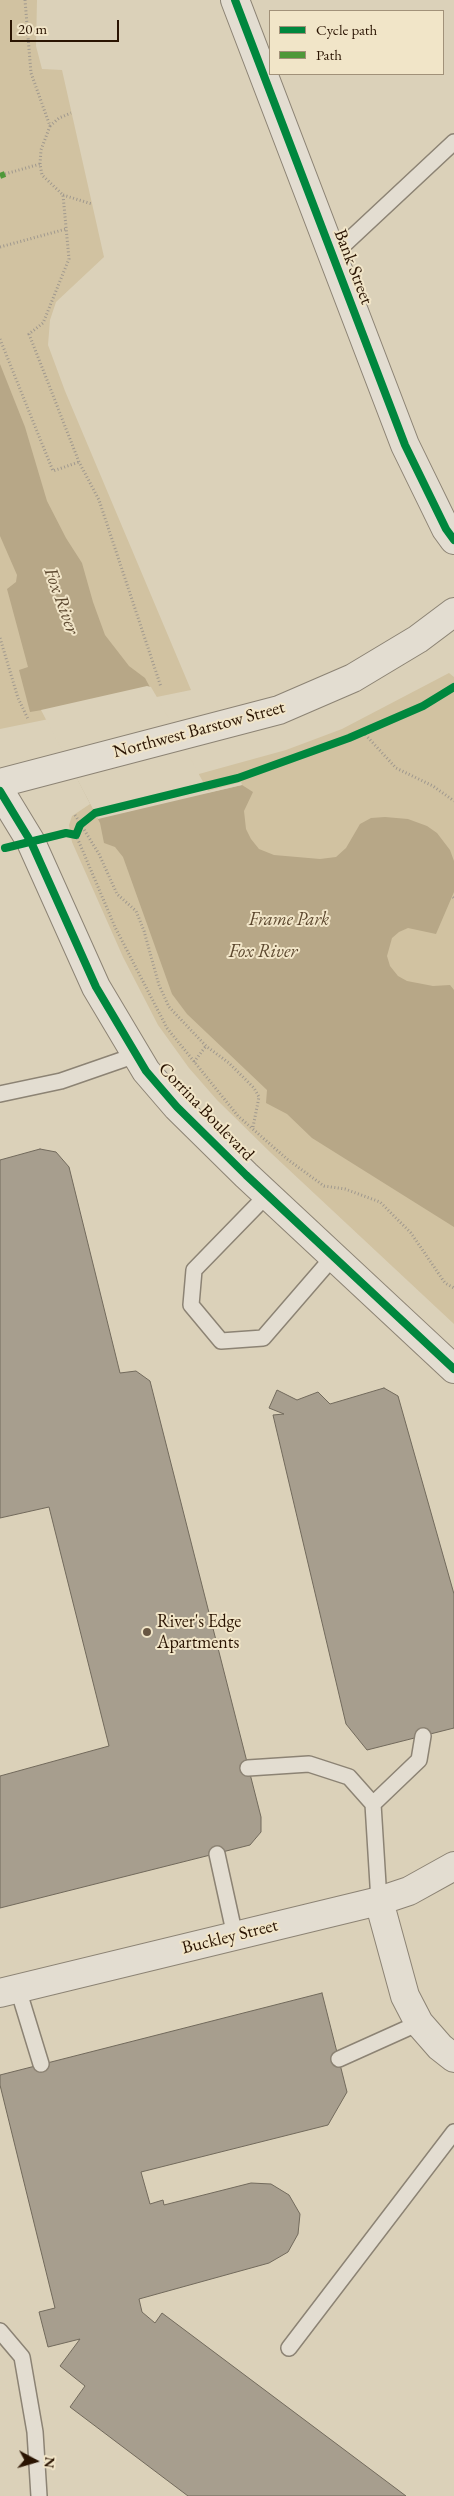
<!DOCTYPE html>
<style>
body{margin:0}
#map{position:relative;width:454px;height:2496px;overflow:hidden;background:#dbd1b9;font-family:"EB Garamond",serif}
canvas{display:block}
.legend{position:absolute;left:269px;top:10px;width:175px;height:65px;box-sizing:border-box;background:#f1e5c8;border:1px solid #a19179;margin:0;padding:6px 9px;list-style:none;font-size:15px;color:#2a1402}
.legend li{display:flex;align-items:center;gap:10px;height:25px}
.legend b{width:25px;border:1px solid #a19179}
.north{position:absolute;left:10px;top:2436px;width:50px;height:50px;-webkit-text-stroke:4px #f1e5c8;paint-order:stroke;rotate:96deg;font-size:14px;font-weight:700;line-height:20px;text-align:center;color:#2a1402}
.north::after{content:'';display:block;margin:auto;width:18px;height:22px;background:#2a1402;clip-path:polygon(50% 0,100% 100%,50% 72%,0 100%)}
.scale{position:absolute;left:10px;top:20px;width:109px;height:22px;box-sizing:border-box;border:2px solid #2a1402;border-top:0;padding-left:6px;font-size:15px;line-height:18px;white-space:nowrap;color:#2a1402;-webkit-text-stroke:4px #f1e5c8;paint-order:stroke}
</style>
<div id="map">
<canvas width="454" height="2496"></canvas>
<ul class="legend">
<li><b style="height:6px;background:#00873e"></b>Cycle path</li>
<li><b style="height:6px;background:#4f9839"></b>Path</li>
</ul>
<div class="north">N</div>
<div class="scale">20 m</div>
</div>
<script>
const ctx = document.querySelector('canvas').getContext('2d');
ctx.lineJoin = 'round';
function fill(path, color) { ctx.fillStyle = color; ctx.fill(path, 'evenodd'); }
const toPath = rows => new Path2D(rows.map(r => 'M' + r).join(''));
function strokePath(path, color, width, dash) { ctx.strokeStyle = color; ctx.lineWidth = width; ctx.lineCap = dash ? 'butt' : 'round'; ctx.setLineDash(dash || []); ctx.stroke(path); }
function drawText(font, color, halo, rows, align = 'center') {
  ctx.font = font + ' "EB Garamond",serif'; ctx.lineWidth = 4; ctx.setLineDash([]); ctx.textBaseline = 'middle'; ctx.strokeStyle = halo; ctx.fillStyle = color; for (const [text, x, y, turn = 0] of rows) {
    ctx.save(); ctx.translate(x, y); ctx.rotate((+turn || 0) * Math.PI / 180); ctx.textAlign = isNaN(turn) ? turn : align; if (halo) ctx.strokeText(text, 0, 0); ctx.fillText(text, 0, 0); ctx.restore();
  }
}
const green = toPath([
 [0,0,37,0,36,46,42,69,62,70,104,257,56,302,50,320,48,345,65,391,191,690,0,729],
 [449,673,454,677,454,1324,271,1153,217,1100,189,1068,158,1025,123,957,72,842,69,825,72,816,90,804,286,750,342,729]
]);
const water = toPath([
 [0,364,25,427,47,501,66,538,82,563,93,602,105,635,129,666,145,678,207,793,242,785,253,792,244,811,246,829,251,839,259,849,274,855,320,859,336,857,346,848,360,824,371,818,385,817,408,819,427,826,437,833,450,850,454,861,454,892,436,934,408,928,399,932,392,938,387,956,390,966,398,976,407,981,433,986,450,985,454,990,454,1227,312,1138,287,1114,266,1103,267,1090,187,1014,172,994,123,857,115,847,104,843,100,823,42,710,30,712,19,670,28,667,7,589,16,582,17,575,0,536]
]);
const pier = toPath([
 [147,686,151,687,158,699,208,791,241,782,242,785,98,819,41,710]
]);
const building = toPath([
 [40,1149,56,1152,69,1167,120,1373,136,1371,150,1381,261,1817,261,1832,250,1845,0,1908,0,1776,109,1746,49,1507,0,1518,0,1160,40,1149],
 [384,1388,398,1396,454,1594,454,1728,367,1750,346,1724,273,1415,284,1414,269,1408,277,1390,297,1400,318,1392,330,1404,384,1388],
 [322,1993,347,2092,328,2125,141,2172,150,2204,163,2200,164,2205,251,2183,271,2184,289,2195,300,2214,298,2234,288,2252,269,2263,139,2299,142,2312,155,2323,162,2313,406,2496,188,2496,70,2407,85,2386,60,2366,80,2339,48,2347,39,2312,55,2308,0,2085,0,2075,322,1993]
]);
const path = toPath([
 [25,0,31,73,50,126,41,150,40,164,42,175,63,195,69,259,43,323,29,334,79,462,99,500,161,687],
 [50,126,59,118,71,113],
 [5,174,40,164],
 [63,195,92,204],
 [0,247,66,229],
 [0,339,53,471,79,462],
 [0,638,18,698,28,719],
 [363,732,396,768,433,786,454,801],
 [75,815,99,854,117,894,136,911,144,931,159,985,169,1007,206,1046,229,1063,254,1088,259,1097,253,1127],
 [76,835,115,927,167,1028,238,1116,287,1159,324,1186,345,1189,380,1202,411,1233,445,1283,454,1288],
 [453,897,454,898],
 [194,1062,206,1046]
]);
const service = toPath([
 [333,255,454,142],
 [0,1094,61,1081,136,1055],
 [267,1195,194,1270,191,1305,221,1341,263,1338,333,1257],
 [248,1768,309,1764,349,1777,373,1804],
 [217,1854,235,1936],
 [379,1901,373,1804,419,1760,423,1736],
 [18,1989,41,2064],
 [339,2059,419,2023],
 [0,2331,22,2357,35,2432,39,2496],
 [289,2348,454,2132]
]);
const minor = toPath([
 [235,0,405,445,446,529,454,540],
 [0,791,31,842,96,987,146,1071,177,1107,246,1175,454,1369],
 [379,1901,405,1996,419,2023,440,2047,454,2058],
 [0,1993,379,1901,409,1891,454,1866]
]);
const tertiary = toPath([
 [0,783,279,710,353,678,418,639,454,612]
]);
const quiet = toPath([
 [0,176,5,174]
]);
const cycleway = toPath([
 [235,0,405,445,446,529,454,540],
 [0,791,31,842,96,987,146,1071,177,1107,246,1175,454,1369],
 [5,848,66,833,76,835,80,825,95,813,238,778,349,738,423,706,454,687]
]);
const markers = [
 [147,1632,5,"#685642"]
];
const streetNames = [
 ["Bank Street",353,267,69],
 ["Northwest Barstow Street",199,730,-15],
 ["Corrina Boulevard",206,1112,46],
 ["Buckley Street",230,1937,-14]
];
const parkNames = [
 ["Frame Park",289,920]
];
const poiNames = [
 ["River's Edge",157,1622],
 ["Apartments",157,1643]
];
const waterNames = [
 ["Fox River",61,601,70],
 ["Fox River",263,952]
];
fill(green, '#d1c2a1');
fill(water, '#b7a787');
fill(pier, '#dbd1b9');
fill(building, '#a79e8e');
strokePath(building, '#726a5c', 1);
strokePath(service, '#8c8374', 18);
strokePath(minor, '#8c8374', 30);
strokePath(tertiary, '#8c8374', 30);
strokePath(path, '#9f988e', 3, [1, 2.5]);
strokePath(service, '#e3ddd1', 15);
strokePath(minor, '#e3ddd1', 28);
strokePath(tertiary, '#e3ddd1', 28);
strokePath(quiet, '#4f9839', 6, [12, 6]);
strokePath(cycleway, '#00873e', 8);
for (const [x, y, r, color] of markers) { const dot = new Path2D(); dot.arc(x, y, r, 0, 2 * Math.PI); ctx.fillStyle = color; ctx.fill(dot); strokePath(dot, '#f1e5c8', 2); }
drawText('18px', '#2a1402', '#f1e5c8', streetNames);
drawText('italic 18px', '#5a452c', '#f1e5c8', parkNames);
drawText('18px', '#2a1402', '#f1e5c8', poiNames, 'left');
drawText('italic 19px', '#5c482f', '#f1e5c8', waterNames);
</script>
